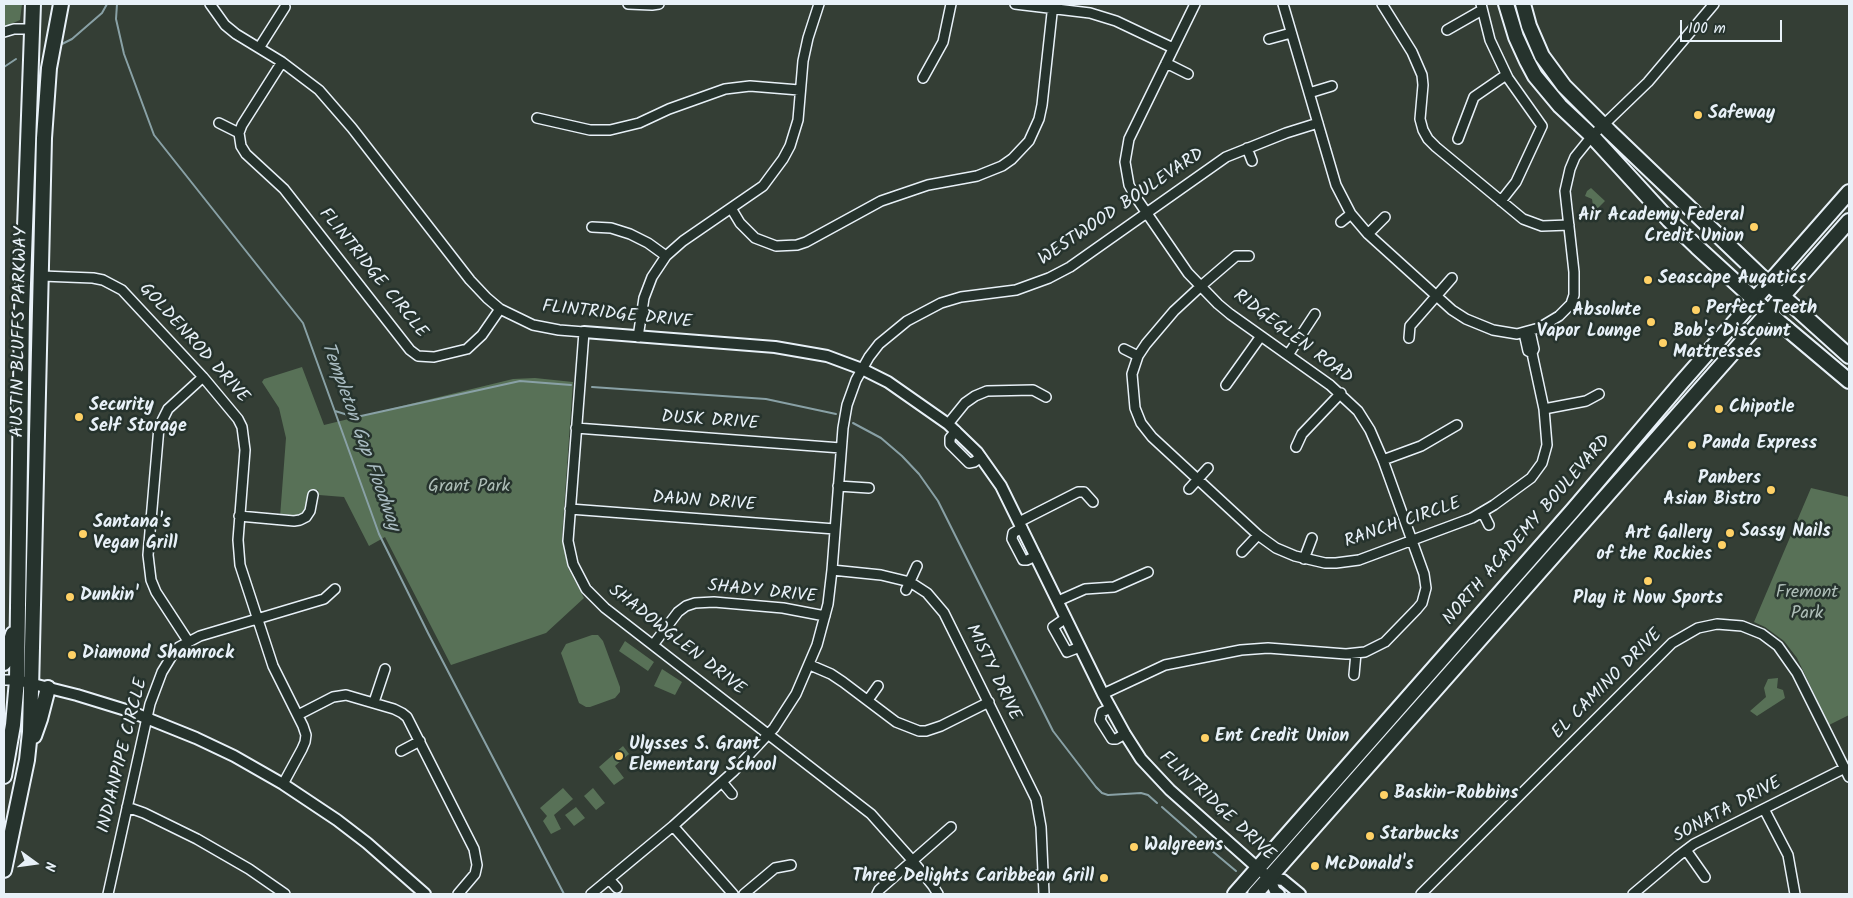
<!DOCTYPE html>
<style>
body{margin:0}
#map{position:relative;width:1853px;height:898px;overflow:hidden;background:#343e35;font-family:Kalam,sans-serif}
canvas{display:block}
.frame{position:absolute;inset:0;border:5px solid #e8f1f8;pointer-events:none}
.north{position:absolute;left:10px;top:838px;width:50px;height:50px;-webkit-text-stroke:4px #26332d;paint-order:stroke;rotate:104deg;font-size:14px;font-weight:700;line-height:20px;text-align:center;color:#e8f1f8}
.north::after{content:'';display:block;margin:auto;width:18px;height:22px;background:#e8f1f8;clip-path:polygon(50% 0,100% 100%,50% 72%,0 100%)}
.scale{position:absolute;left:1680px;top:20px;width:102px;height:22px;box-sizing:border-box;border:2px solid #e8f1f8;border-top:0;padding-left:6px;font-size:15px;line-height:18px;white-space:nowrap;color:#e8f1f8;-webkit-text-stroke:4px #26332d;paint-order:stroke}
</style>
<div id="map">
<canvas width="1853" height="898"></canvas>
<div class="frame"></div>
<div class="north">N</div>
<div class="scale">100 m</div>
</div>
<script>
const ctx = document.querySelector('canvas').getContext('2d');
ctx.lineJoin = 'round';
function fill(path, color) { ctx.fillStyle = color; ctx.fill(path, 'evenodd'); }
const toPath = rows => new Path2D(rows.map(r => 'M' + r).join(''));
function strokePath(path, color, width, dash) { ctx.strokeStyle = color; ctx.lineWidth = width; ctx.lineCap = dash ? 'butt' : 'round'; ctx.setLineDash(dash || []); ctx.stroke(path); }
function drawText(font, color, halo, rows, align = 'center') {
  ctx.font = font + ' Kalam,sans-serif'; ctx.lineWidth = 5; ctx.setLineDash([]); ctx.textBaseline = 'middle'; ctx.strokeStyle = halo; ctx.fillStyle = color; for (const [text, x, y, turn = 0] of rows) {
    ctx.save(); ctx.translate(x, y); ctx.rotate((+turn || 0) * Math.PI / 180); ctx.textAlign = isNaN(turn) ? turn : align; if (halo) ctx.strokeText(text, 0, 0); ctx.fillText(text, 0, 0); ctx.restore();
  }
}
const green = toPath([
 [4,4,22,4,20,20,4,27],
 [1591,188,1605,201,1594,212,1592,199,1585,196,1587,191],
 [302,367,324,425,513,379,535,378,573,382,562,537,568,568,584,598,546,633,451,665,385,537,369,546,344,497,319,495,318,490,311,489,307,495,309,505,304,515,294,518,280,517,286,438,279,408,262,382,264,379],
 [1811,488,1849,497,1849,715,1829,725,1797,658,1784,641,1765,627,1754,622],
 [592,635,598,635,603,641,620,687,620,692,615,698,590,707,586,707,579,703,561,653,566,644],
 [625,641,654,662,648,671,619,651],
 [662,669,682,682,675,695,654,686],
 [1778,678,1777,688,1783,690,1785,698,1757,716,1750,711,1766,697,1764,688,1768,679],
 [623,746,629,754,615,766,624,778,614,785,599,767],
 [563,788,573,799,554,815,561,829,551,834,543,821,547,816,540,808],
 [593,788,605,803,596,810,584,796],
 [576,807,585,818,574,826,565,815]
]);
const stream = toPath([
 [117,4,116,19,124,54,154,135,303,323,379,534,428,633,564,894],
 [62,44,72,39,102,13,107,4],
 [4,67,16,59],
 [592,387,766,399,836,414],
 [335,411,348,415,361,416,520,381,571,385],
 [853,423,881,438,902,456,919,474,938,501,1053,731,1096,787,1102,793,1108,795,1141,793,1148,795,1157,803],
 [1162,807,1196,837],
 [1205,845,1236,871]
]);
const minor = toPath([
 [210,4,225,25,236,34,282,62,319,90,352,128,470,280,487,298,500,309,533,325,559,330,584,332,568,541,573,564,586,589,605,608,871,814,912,860,933,886,938,894],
 [628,4,652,5,659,4],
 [1015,4,1090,13,1116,21,1173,48],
 [1283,4,1336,185,1351,214,1368,234,1452,310,1466,319,1493,330,1517,334,1539,328,1559,316,1571,304,1574,295,1574,272,1565,191,1570,169,1575,157,1592,136,1648,82,1714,4],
 [1382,4,1412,52,1422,75,1423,85,1420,119,1423,130,1428,139,1436,147,1523,219,1542,226,1569,225],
 [1481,4,1490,40,1508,78,1542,126,1516,182,1501,201],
 [1447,30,1482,10],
 [4,32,14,29,33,29],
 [1269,39,1291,33],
 [259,48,285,7],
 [282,62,242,125,239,133,241,146,246,154,284,189,410,350,418,356,434,357,467,349,482,335,500,309],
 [1166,63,1188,74],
 [923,78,943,42,951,4],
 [1309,93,1332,86],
 [537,118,590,130,610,130,639,123,669,109,725,89,750,86,799,90],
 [219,123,239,133],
 [1458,139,1474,97,1506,75],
 [1247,148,1252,161],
 [731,208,740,223,755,238,776,246,797,245,806,242,881,201,928,185,977,176,1002,166,1012,159,1029,141,1039,119,1042,105,1053,4],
 [1341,222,1351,214],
 [592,227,611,228,630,234,648,243,666,256],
 [1368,234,1385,217],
 [1249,256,1236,256,1201,286,1174,311,1146,344,1138,356,1132,374,1135,408,1141,423,1152,437,1258,535,1276,548,1295,556,1325,563,1336,563,1359,560,1472,518,1494,505,1531,478,1542,463,1547,445,1544,409,1532,353,1534,349,1530,331],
 [42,276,93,278,103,280,122,290,203,377,238,419,242,427,245,450,238,540,240,565,273,666,303,726,306,735,305,742,302,749,283,784],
 [1524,333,1528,351,1532,353],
 [638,337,644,298,652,277,666,256,683,241,763,186,783,159,790,146,798,120,803,61,808,38,819,4],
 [1409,338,1410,326,1452,278],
 [1124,349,1138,356],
 [1288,355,1315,314],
 [1226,385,1261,336],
 [1544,409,1586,401,1599,394],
 [948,424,965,403,975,396,987,391,1033,390,1046,397],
 [576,428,841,448],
 [956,431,950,438,950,444,969,463,974,462,981,457],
 [1296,447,1302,434,1341,393],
 [1383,460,1421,446,1457,425],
 [838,486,869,488],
 [1189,489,1208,468],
 [570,509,835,529],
 [1483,513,1489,525],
 [239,516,294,521,300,520,306,517,310,511,313,495],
 [1019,522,1078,492,1084,492,1093,502],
 [1022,528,1013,533,1012,539,1023,560,1027,560,1036,556],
 [1242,552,1258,535],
 [1304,559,1312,538],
 [832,570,881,575,910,582,927,593,944,613,1036,799,1041,827,1044,894],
 [906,590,917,566],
 [1058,601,1085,589,1114,587,1148,572],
 [1066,618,1053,627,1067,652,1080,647],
 [188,641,156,592,151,580,148,555,159,427,168,409,203,377],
 [653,645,678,612,686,606,695,603,714,602,783,608,825,616],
 [810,665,831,674,843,682,896,722,919,731,926,731,941,726,989,702],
 [1354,675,1356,653],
 [4,680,17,680],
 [1103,694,1165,665,1241,650,1268,648,1346,654,1365,652,1385,642,1417,609,1422,603,1426,588,1424,574,1383,460,1370,430,1358,411,1330,385,1230,314,1218,304,1188,273,1135,196,1129,185,1125,162,1129,139,1195,4],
 [868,700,878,686],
 [374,702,385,669],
 [1111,708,1102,712,1100,720,1112,739,1116,739,1125,734],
 [298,715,333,697,346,695,394,709,402,713,407,717,474,849,477,865,475,874,458,894],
 [401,751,420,741],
 [722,782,732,794],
 [127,807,144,813,197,839,249,869,285,894],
 [1764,809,1788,855,1795,894],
 [673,826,733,894],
 [1686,850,1705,877],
 [1029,876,1043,875],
 [609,879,617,888],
 [108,894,150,704,162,672,173,654,179,647,200,636,324,599,335,589],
 [591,894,673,826,734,771,774,728,796,694,817,645,828,604,832,570,843,428,847,405,856,380,869,357,879,344,907,321,941,303,961,297,1016,290,1049,278,1070,267,1226,157,1286,133,1318,123],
 [744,894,775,868,791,865],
 [877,894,879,890,951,827],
 [1421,894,1672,643,1698,628,1717,624,1742,626,1762,634,1778,646,1797,673,1849,777],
 [1633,894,1678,856,1694,844,1845,768]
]);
const tertiary = toPath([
 [584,332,775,347,827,356,862,369,888,382,948,424,977,452,1001,486,1103,694,1125,734,1141,759,1170,790,1269,878,1275,891,1279,894],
 [17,680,77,695,129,711,196,738,234,756,283,784,337,820,367,843,425,894],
 [1269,878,1283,880,1300,894]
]);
const primary = toPath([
 [1506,4,1516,37,1527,61,1535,76,1560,106,1592,136,1669,220,1697,247,1779,322,1849,381],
 [1523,4,1529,26,1542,56,1564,86,1610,132,1769,284,1849,356],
 [4,663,13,634],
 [34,736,40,719,48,688],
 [4,776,13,725,17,680,22,311,33,4],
 [4,870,27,760,30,732,44,138,49,68,61,4]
]);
const trunk = toPath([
 [1235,894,1573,510,1681,383,1849,192],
 [1255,894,1849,221]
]);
const markers = [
 [1698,115,5,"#ffd166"],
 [1754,227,5,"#ffd166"],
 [1648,280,5,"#ffd166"],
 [1696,310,5,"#ffd166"],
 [1651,322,5,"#ffd166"],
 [1663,343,5,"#ffd166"],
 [1719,409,5,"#ffd166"],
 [79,417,5,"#ffd166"],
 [1692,445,5,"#ffd166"],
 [1771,490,5,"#ffd166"],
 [1730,533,5,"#ffd166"],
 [83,534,5,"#ffd166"],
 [1722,545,5,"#ffd166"],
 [1648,581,5,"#ffd166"],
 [70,597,5,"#ffd166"],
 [72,655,5,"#ffd166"],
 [1205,738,5,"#ffd166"],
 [619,756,5,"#ffd166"],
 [1384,795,5,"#ffd166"],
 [1370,836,5,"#ffd166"],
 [1134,847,5,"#ffd166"],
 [1315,866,5,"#ffd166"],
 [1104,878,5,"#ffd166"]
];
const poiNames = [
 ["Safeway",1708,115],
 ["Air Academy Federal",1744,217,"right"],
 ["Credit Union",1744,238,"right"],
 ["Seascape Auqatics",1658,280],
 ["Perfect Teeth",1706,310],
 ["Absolute",1641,312,"right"],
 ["Vapor Lounge",1641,333,"right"],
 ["Bob's Discount",1673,333],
 ["Mattresses",1673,354],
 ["Security",89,407],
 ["Self Storage",89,428],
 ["Chipotle",1729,409],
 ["Panda Express",1702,445],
 ["Panbers",1761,480,"right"],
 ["Asian Bistro",1761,501,"right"],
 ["Santana's",93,524],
 ["Vegan Grill",93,545],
 ["Sassy Nails",1740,533],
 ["Art Gallery",1712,535,"right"],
 ["of the Rockies",1712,556,"right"],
 ["Dunkin'",80,597],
 ["Play it Now Sports",1648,600,"center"],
 ["Diamond Shamrock",82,655],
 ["Ent Credit Union",1215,738],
 ["Ulysses S. Grant",629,746],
 ["Elementary School",629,767],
 ["Baskin-Robbins",1394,795],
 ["Starbucks",1380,836],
 ["Walgreens",1144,847],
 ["McDonald's",1325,866],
 ["Three Delights Caribbean Grill",1094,878,"right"]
];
const streetNames = [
 ["WESTWOOD BOULEVARD",1122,208,-34],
 ["FLINTRIDGE CIRCLE",372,274,51],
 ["FLINTRIDGE DRIVE",617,316,6],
 ["AUSTIN BLUFFS PARKWAY",21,332,-89],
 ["RIDGEGLEN ROAD",1292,338,37],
 ["GOLDENROD DRIVE",193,344,48],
 ["DUSK DRIVE",710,422,4],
 ["DAWN DRIVE",704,503,4],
 ["RANCH CIRCLE",1403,524,-19],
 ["NORTH ACADEMY BOULEVARD",1528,531,-49],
 ["SHADY DRIVE",762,593,6],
 ["SHADOWGLEN DRIVE",676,641,38],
 ["MISTY DRIVE",992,673,64],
 ["EL CAMINO DRIVE",1608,685,-45],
 ["INDIANPIPE CIRCLE",124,756,-76],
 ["FLINTRIDGE DRIVE",1216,807,43],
 ["SONATA DRIVE",1728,811,-28]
];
const parkNames = [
 ["Grant Park",469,488],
 ["Fremont",1807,594],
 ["Park",1807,615]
];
const waterNames = [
 ["Templeton Gap Floodway",359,437,70]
];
fill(green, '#587157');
strokePath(stream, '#89a1a6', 2);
strokePath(minor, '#e8f1f8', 12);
strokePath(tertiary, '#e8f1f8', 14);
strokePath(primary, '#e8f1f8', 18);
strokePath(trunk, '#e8f1f8', 18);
strokePath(minor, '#26332d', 9);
strokePath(tertiary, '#26332d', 10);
strokePath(primary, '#26332d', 14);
strokePath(trunk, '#26332d', 14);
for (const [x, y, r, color] of markers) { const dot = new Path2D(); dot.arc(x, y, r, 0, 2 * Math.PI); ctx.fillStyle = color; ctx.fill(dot); strokePath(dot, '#26332d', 2); }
drawText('bold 18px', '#e8f1f8', '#26332d', poiNames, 'left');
drawText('18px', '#e8f1f8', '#26332d', streetNames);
drawText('18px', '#aebeb8', '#26332d', parkNames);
drawText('italic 19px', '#a9bcc2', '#26332d', waterNames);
</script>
